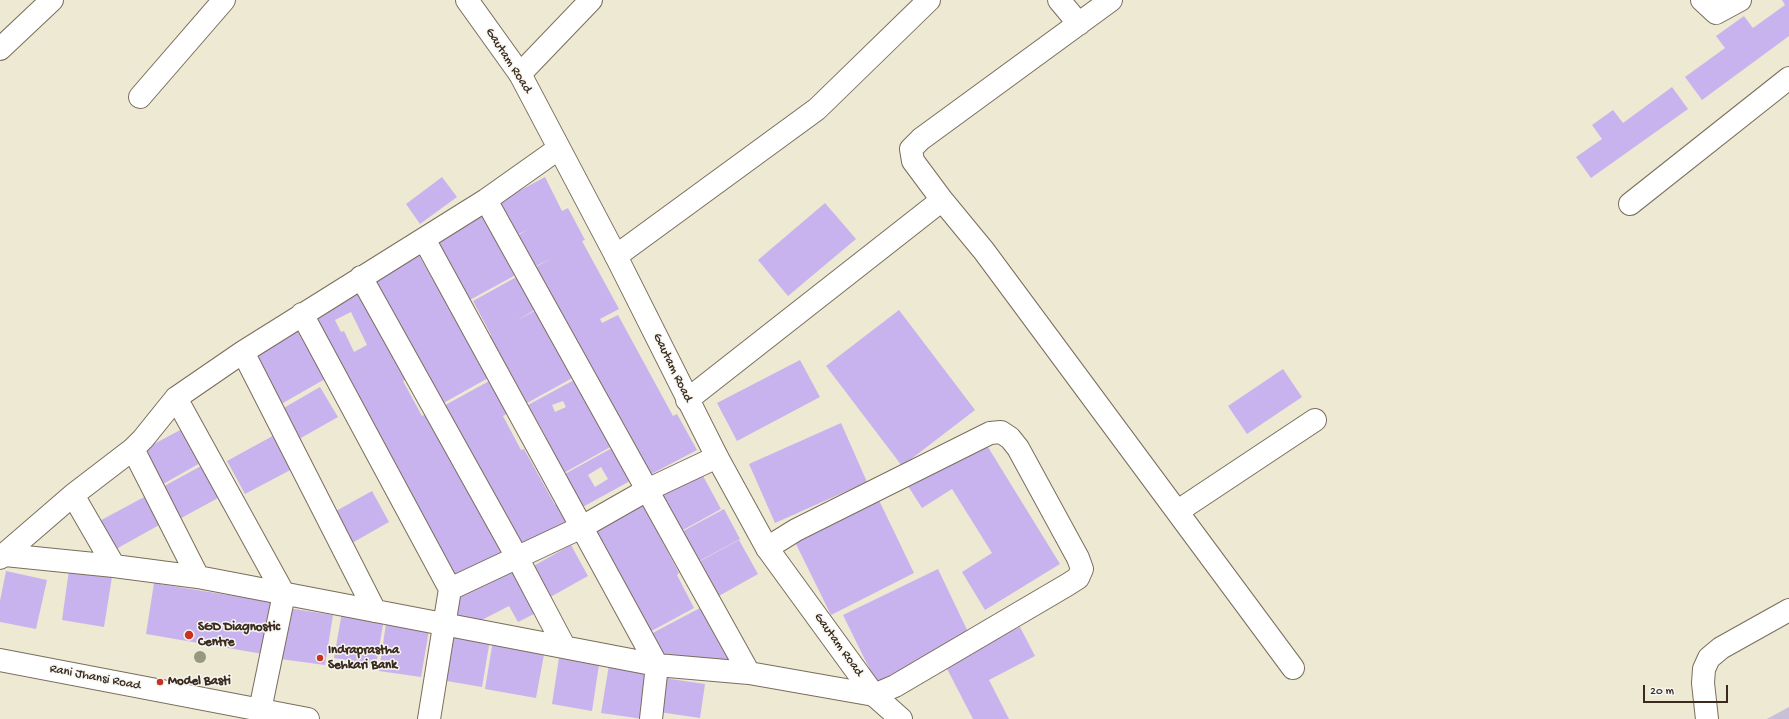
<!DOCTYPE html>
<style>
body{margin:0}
#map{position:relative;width:1789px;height:719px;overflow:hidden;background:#eee9d2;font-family:"Gochi Hand",sans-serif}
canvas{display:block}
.scale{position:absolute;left:1643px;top:685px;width:85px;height:18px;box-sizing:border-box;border:2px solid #3b2a1e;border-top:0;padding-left:5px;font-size:12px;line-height:14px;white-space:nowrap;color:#3b2a1e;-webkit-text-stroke:3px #f6f6f2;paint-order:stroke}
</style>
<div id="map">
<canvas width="1789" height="719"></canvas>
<div class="scale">20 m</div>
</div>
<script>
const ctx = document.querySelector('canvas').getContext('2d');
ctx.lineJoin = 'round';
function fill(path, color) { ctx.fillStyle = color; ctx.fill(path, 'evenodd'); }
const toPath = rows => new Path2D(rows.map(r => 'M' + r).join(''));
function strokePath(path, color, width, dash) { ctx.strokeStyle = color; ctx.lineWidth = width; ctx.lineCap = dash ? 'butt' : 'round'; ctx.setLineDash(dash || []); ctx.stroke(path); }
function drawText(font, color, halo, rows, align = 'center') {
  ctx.font = font + ' "Gochi Hand",sans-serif'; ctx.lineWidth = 3; ctx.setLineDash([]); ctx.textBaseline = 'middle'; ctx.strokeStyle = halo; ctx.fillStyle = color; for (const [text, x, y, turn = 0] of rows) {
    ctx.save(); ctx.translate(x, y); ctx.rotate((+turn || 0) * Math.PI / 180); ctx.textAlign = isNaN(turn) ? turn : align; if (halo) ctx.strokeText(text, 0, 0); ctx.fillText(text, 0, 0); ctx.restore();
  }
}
const industrial = toPath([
 [1789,707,1789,719,1767,719]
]);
const building = toPath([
 [1782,0,1789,0,1789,36,1702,100,1685,77,1725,48,1716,36,1744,16,1753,28,1785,5],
 [1672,87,1688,109,1591,178,1576,157,1602,139,1592,125,1613,110,1623,123],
 [442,177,457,197,420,224,406,204],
 [545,177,562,211,568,208,585,240,582,241,619,309,600,319,602,323,618,315,673,416,677,414,697,450,644,478,532,269,552,258,532,268,515,237,529,229,513,237,495,204],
 [825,203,856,239,788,296,758,260],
 [486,209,521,272,468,301,434,238],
 [418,254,433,280,436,279,490,377,438,406,368,281],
 [520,275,538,308,516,321,540,308,576,376,527,403,509,370,506,372,487,337,491,335,473,301],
 [358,289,408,378,403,381,422,416,426,414,509,552,453,581,314,316],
 [351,312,367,345,354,352,344,331,341,332,335,320],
 [899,310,975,410,902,466,826,366],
 [294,325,325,379,276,407,245,354],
 [800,360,820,397,737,441,717,403],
 [1283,369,1302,397,1247,434,1228,406],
 [491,380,509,413,503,416,521,450,524,449,555,505,560,502,570,520,517,549,440,408],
 [574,380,612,446,562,474,544,439,546,437,528,405],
 [563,401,566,407,555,412,552,405],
 [320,387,338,417,292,443,275,413],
 [841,423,867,482,775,523,749,464],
 [184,428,202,462,156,488,137,453],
 [278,433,296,467,245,494,227,461],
 [983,439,1060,564,985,610,962,572,992,553,952,489,922,508,908,486],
 [612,448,630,481,581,508,563,475],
 [601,467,608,479,595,487,588,475],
 [201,466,218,498,174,522,157,490],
 [702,474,721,509,674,535,655,499],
 [372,491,389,522,345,547,327,516],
 [876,494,914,573,831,615,792,536],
 [146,496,161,524,109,553,94,524],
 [641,501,679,573,677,575,694,608,646,634,590,528],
 [724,509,740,539,690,566,674,536],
 [739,540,758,574,710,601,691,566],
 [571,545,588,576,545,600,528,569],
 [515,568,538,612,518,622,509,606,472,625,457,620,455,599],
 [938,569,970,636,876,682,843,615],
 [69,570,112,577,104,627,62,620],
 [6,571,47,580,36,629,0,622,0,601],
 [154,583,271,602,263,654,146,634],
 [288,608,333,615,325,665,280,659],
 [700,608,734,670,658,657,645,637],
 [342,612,384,619,376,665,334,658],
 [387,617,430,624,421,677,379,671],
 [1020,627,1035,656,989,680,1009,719,973,719,945,665],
 [450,633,490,640,482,687,441,680],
 [493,640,545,649,536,698,485,689],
 [560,651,600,658,592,711,552,704],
 [610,659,652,666,643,719,601,713],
 [664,678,705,684,700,718,659,712]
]);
const minor = toPath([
 [1059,0,1079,24],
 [1702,0,1716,13,1740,0],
 [0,49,52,0],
 [520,74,591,0],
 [140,97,224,0],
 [486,200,749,673],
 [942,200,984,251,1293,668],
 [1630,204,1789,78],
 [424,239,657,665,651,719],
 [616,256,817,109,929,0],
 [361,277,518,559,564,646],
 [302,314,450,589],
 [243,352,375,611],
 [176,398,284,594,260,710],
 [687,400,942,200,913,161,911,149,921,139,1111,0],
 [133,449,198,577],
 [73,495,114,566],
 [1178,511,1315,420],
 [5,555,114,566,198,577,657,665,749,673,874,695,895,686,1067,585,1078,578,1082,569,1078,558,1018,448,1010,438,1001,432,990,433,796,530,767,548],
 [0,558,73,495,133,449,143,439,176,398,243,352,486,200,558,149],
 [429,719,450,589,582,527,647,490,717,457],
 [1707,719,1703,683,1704,669,1709,658,1721,648,1789,610]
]);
const tertiary = toPath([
 [467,0,520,74,616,256,717,457,767,548,874,695,901,719]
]);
const secondary = toPath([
 [0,660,308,719]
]);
const trees = [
 [200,657]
];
const markers = [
 [189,635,5,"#c8321e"],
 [320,658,4,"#c8321e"],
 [160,682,4,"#c8321e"]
];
const streetNames = [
 ["Gautam Road",508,61,57],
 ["Gautam Road",672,368,64],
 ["Gautam Road",838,645,54],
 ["Rani Jhansi Road",95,678,11]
];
const poiNames = [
 ["SGD Diagnostic",198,628],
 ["Centre",198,643],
 ["Indraprastha",328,651],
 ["Sehkari Bank",328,666],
 ["Model Basti",168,682]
];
fill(industrial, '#c7c0d8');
fill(building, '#c8b3ee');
strokePath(minor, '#7a6d5d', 24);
strokePath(tertiary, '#7a6d5d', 24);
strokePath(secondary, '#7a6d5d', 24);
strokePath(minor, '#fff', 22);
strokePath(tertiary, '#fff', 22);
strokePath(secondary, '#fff', 22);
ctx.fillStyle = '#969880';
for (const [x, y] of trees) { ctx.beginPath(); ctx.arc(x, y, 6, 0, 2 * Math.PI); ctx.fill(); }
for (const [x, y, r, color] of markers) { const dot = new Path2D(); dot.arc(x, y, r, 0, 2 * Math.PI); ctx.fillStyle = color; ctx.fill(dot); strokePath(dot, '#f6f6f2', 1.5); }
drawText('13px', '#3b2a1e', '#f6f6f2', streetNames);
drawText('bold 13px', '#3b2a1e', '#f6f6f2', poiNames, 'left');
</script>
